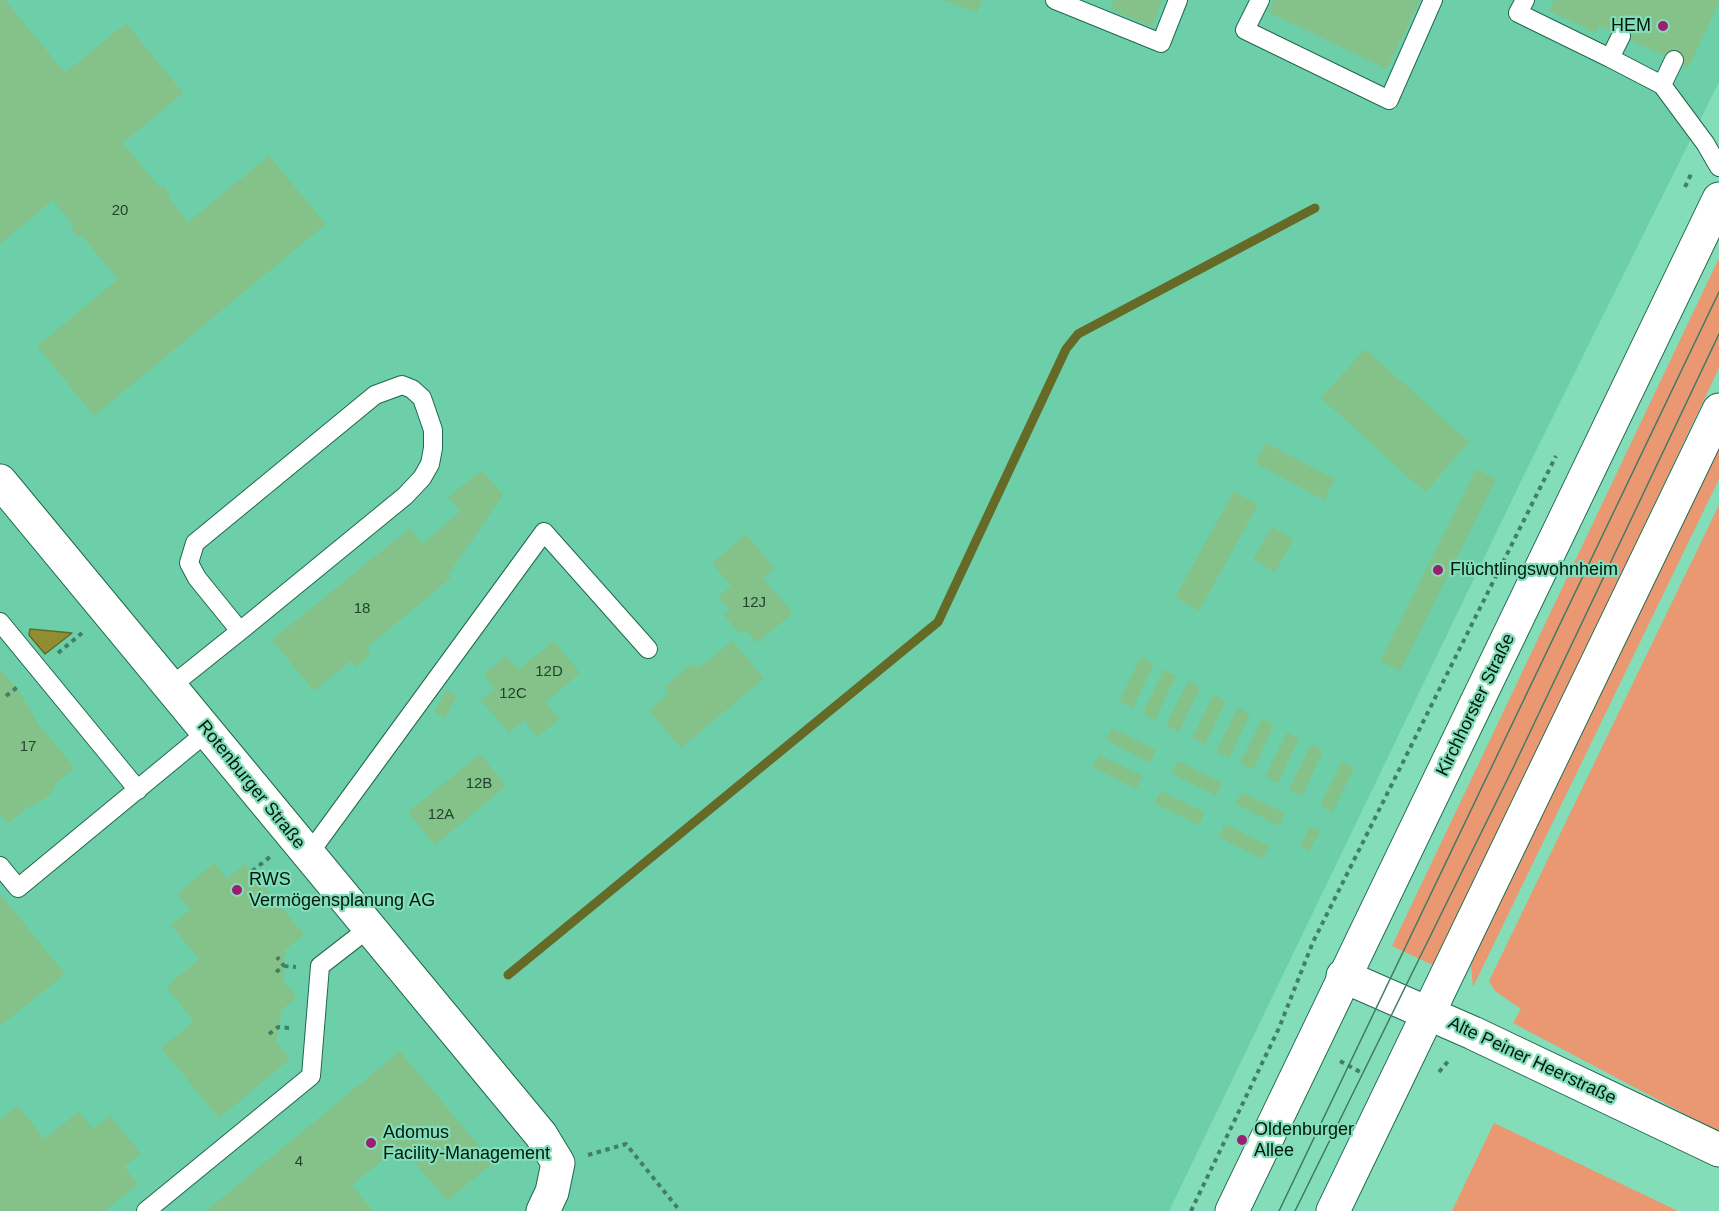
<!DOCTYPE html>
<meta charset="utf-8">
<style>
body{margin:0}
canvas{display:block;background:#82ddb8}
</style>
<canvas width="1719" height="1211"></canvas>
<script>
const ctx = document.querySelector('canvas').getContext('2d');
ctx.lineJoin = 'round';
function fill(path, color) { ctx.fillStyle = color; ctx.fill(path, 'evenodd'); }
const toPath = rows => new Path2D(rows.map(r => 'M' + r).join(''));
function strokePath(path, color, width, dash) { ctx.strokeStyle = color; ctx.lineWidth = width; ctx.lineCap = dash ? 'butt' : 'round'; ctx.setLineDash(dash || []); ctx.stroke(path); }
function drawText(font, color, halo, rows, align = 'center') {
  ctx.font = font + ' Helvetica,sans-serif'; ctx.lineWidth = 4.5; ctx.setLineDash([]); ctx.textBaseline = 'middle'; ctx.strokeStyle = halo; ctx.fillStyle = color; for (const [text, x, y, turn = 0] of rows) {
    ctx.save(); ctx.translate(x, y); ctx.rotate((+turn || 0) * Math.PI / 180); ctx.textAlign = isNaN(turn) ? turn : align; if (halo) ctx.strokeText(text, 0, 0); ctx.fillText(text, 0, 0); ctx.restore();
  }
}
const built = toPath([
 [0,0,1719,0,1719,82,1524,475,1169,1211,0,1211]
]);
const green = toPath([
 [1719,258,1719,368,1435,966,1392,946],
 [1719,447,1719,479,1473,987,1471,965,1475,952],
 [1719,505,1719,1132,1513,1023,1521,1009,1495,991,1489,981],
 [1494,1123,1678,1211,1452,1211]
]);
const water = toPath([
 [30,629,72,633,45,654,29,635,30,629]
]);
const stream = toPath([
 [508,975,938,622,1066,349,1078,334,1315,208]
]);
const building = toPath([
 [0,0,5,0,65,73,126,23,183,93,123,143,160,188,163,185,170,195,168,197,188,222,269,156,326,224,94,416,37,346,118,279,81,235,78,237,70,227,73,225,53,200,0,244],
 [944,0,982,0,977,13],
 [1114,0,1162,0,1152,26,1110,9],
 [1274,0,1420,0,1387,69,1268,12],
 [1554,0,1719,0,1719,2,1689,67,1599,26,1596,33,1549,11],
 [1365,349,1469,442,1425,492,1321,398],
 [1266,443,1335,479,1324,500,1255,463],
 [1476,469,1496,479,1400,671,1380,661],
 [482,470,503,495,448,575,451,578,366,648,371,654,356,667,351,661,314,691,272,640,410,528,422,544,460,512,448,497],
 [1234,491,1258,505,1199,611,1175,597],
 [1272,527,1294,539,1275,572,1253,559],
 [746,534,775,569,763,578,793,613,757,643,746,630,740,634,724,615,729,610,718,597,731,586,712,563],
 [554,641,580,673,546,702,559,719,537,737,524,720,509,733,481,700,495,689,484,674,506,656,518,670],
 [732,641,764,678,681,748,649,710,669,694,664,687,693,663,698,669],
 [1141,657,1154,664,1133,708,1119,701],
 [1164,669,1176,676,1155,720,1142,714],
 [0,670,17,688,39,725,75,768,56,783,49,796,27,808,8,823,0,814],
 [1188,681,1200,688,1179,732,1166,725],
 [446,690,457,696,445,718,434,712],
 [1214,694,1226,701,1205,745,1192,738],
 [1238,707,1250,714,1229,758,1216,752],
 [1262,719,1274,725,1253,770,1240,763],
 [1112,728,1156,750,1150,763,1106,740],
 [1287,732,1299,739,1278,783,1265,777],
 [1311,744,1323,751,1302,796,1289,789],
 [480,754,506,786,435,845,408,812],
 [1099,755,1143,776,1136,789,1092,767],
 [1178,761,1222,783,1216,796,1171,773],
 [1342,761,1354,768,1333,812,1320,805],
 [1161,791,1205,812,1199,825,1154,803],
 [1242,792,1285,813,1279,826,1235,804],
 [1225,824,1270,846,1263,859,1219,837],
 [1310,827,1320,831,1309,851,1300,846],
 [214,863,227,879,245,864,304,934,285,950,283,981,297,997,279,1012,281,1015,276,1042,290,1059,219,1118,161,1048,194,1021,166,987,199,959,171,925,190,910,177,894],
 [0,894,65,974,0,1026],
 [400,1051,493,1163,447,1201,403,1148,398,1148,352,1185,373,1211,206,1211],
 [18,1106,45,1139,79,1111,93,1129,110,1116,141,1154,124,1167,138,1184,105,1211,0,1211,0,1120]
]);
const path = toPath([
 [1685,187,1692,172],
 [58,653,82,633],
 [6,696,20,685],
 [252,871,270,857],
 [284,966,296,967],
 [276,972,284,966,277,957],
 [269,1034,278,1027,290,1028],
 [1340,1061,1362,1073],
 [1439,1072,1450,1059],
 [588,1155,626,1144,680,1211],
 [1191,1211,1279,1028,1313,942,1556,456]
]);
const service = toPath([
 [1055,0,1161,43,1178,0],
 [1260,0,1245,30,1389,100,1433,0],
 [1525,0,1518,13,1610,58],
 [1621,36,1610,58,1662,85,1705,143,1719,167],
 [1662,85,1674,60],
 [0,622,138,790],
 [170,687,240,631,405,496,422,478,430,464,433,448,433,430,422,398,412,389,402,385,375,395,195,543,189,563,197,578,240,631],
 [308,855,544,532,648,649],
 [0,866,18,888,207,732],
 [146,1211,311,1076,320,966,369,928]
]);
const minor = toPath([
 [0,481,541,1135,558,1163,552,1192,543,1211],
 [1343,976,1473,1033,1719,1150]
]);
const secondary = toPath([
 [1232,1211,1719,199],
 [1333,1211,1719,410]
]);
const tram = toPath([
 [1279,1211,1719,292],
 [1295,1211,1513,768,1719,334]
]);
const markers = [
 [1663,26,6,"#9d1d71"],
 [1438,570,6,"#9d1d71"],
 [237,890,6,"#9d1d71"],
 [1242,1140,6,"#9d1d71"],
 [371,1143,6,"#9d1d71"]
];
const numberNames = [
 ["20",120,211],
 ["12J",754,603],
 ["18",362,609],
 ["12D",549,672],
 ["12C",513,694],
 ["17",28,747],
 ["12B",479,784],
 ["12A",441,815],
 ["4",299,1162]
];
const poiNames = [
 ["HEM",1651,26,"right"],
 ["Flüchtlingswohnheim",1450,570],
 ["RWS",249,880],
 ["Vermögensplanung AG",249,901],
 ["Oldenburger",1254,1130],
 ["Allee",1254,1151],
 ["Adomus",383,1133],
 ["Facility-Management",383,1154]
];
const streetNames = [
 ["Kirchhorster Straße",1476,705,-64],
 ["Rotenburger Straße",251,785,51],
 ["Alte Peiner Heerstraße",1532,1061,25]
];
fill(built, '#6ccfa9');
fill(green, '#ea9871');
fill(water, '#928d31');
strokePath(water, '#666a27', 1.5);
strokePath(stream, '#666a27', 9);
fill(building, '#85c289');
strokePath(service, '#20684f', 20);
strokePath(minor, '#20684f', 35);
strokePath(secondary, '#20684f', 35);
strokePath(path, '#437e66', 4, [4.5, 4.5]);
strokePath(service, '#fff', 18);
strokePath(minor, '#fff', 33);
strokePath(secondary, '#fff', 33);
strokePath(tram, '#407a63', 1.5);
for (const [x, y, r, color] of markers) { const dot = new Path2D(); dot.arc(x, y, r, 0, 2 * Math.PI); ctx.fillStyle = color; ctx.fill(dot); strokePath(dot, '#82ddb8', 2); }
drawText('15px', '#21432e', null, numberNames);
drawText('18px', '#00190f', '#82ddb8', poiNames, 'left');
drawText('18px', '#00190f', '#82ddb8', streetNames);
</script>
